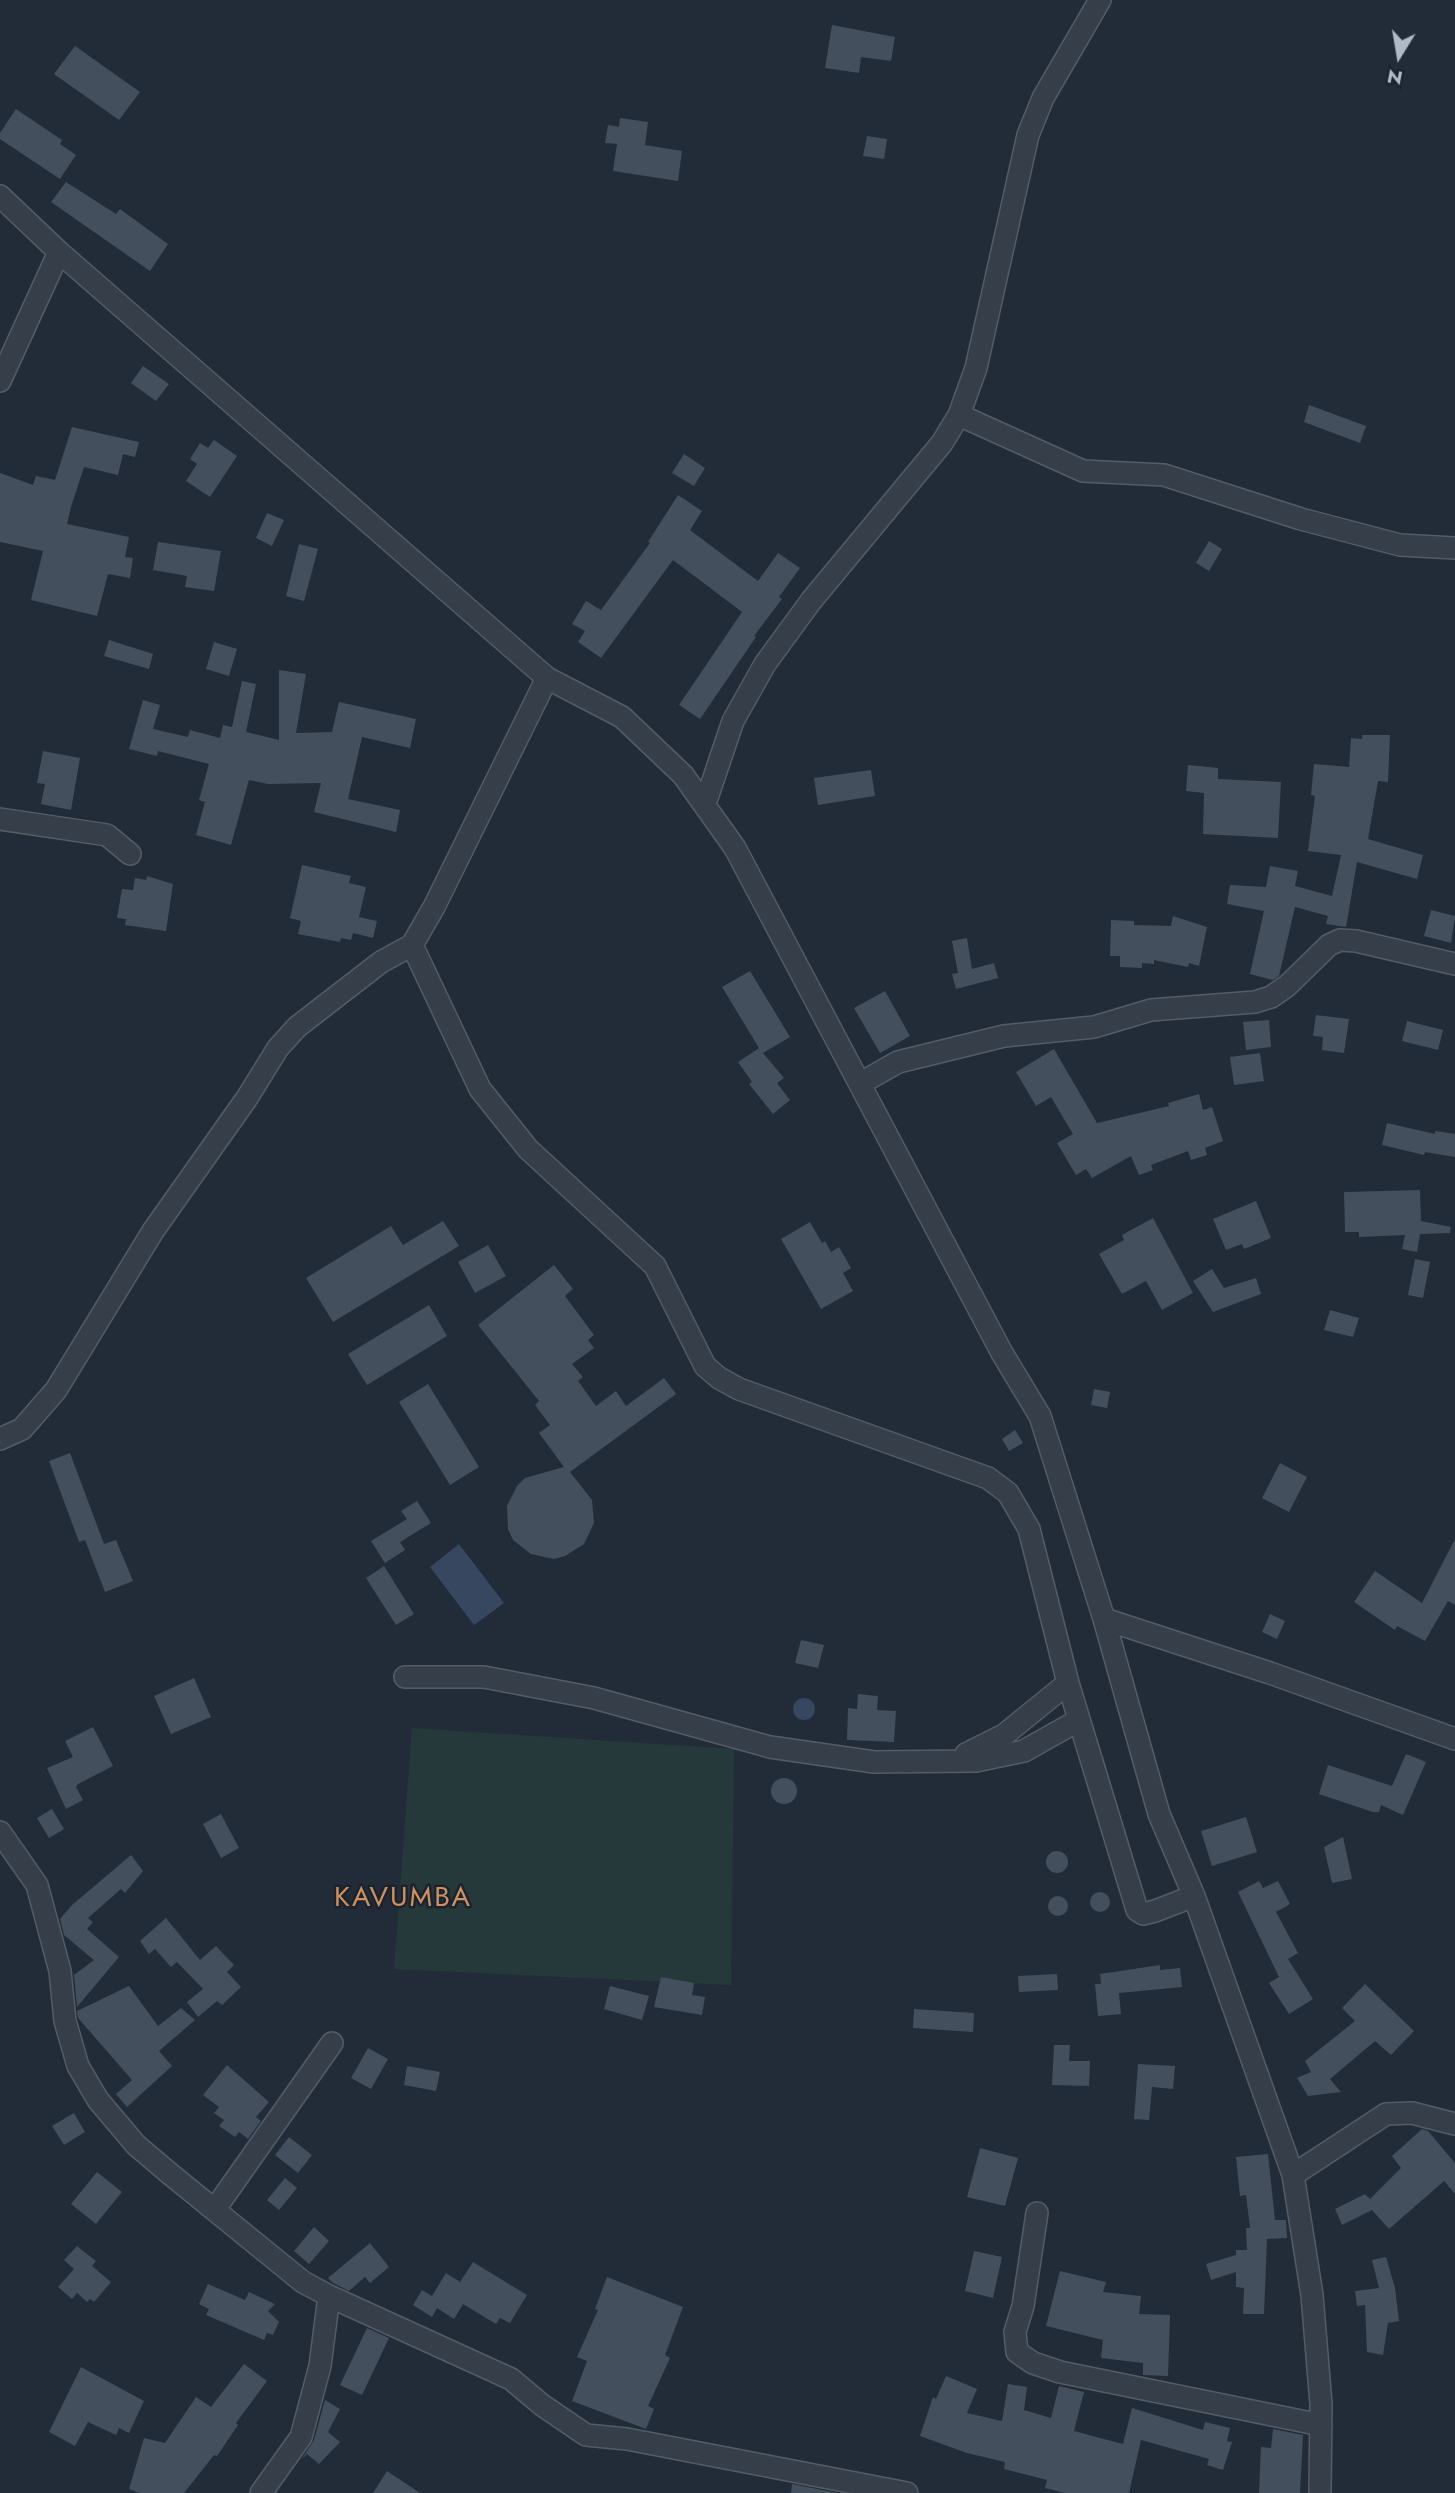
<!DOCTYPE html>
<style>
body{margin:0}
#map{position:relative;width:1455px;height:2493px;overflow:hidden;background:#222c38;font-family:Jost,sans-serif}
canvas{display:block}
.north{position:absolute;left:1364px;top:21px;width:70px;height:70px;-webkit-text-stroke:5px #1b232d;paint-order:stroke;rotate:191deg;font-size:19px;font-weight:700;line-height:28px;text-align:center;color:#b1b9c5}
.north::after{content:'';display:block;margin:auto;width:24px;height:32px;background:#b1b9c5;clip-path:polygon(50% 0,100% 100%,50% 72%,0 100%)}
</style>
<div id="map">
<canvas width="1455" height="2493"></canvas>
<div class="north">N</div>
</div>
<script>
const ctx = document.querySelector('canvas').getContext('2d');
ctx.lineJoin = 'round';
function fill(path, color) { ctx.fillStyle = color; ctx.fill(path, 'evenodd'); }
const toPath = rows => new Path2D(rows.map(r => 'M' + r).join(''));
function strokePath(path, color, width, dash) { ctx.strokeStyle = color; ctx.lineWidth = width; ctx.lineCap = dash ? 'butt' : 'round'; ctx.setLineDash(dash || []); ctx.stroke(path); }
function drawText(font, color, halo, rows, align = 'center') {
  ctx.font = font + ' Jost,sans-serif'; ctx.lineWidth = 5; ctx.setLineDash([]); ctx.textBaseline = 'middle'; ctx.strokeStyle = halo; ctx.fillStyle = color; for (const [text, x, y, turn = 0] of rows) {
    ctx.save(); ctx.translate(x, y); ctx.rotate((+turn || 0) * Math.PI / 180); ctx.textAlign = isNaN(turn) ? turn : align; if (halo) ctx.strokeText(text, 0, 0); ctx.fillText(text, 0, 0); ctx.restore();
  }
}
const green = toPath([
 [412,1728,734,1749,731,1985,394,1969]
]);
const water = toPath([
 [459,1544,504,1603,474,1625,430,1567],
 '793 1709a11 11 0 1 1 22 0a11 11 0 1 1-22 0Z'
]);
const building = toPath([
 [832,25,895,37,891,61,861,57,859,73,825,68],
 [75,46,140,92,119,120,54,74],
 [16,109,62,140,60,144,76,155,60,179,0,139,0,133],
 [620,118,648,122,645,145,682,151,678,181,613,171,617,144,605,143,608,125,619,127],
 [867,136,887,139,884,159,863,156],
 [66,182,116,214,120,209,168,244,150,271,51,202],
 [143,366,169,384,156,401,131,383],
 [1309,405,1366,426,1360,443,1304,422],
 [72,427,139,442,135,457,123,454,118,475,84,467,71,507,67,524,129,537,125,557,133,558,130,578,108,574,97,616,31,600,43,551,0,542,0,473,33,485,36,476,55,480],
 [214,440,237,456,210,497,186,481,197,464,190,459,200,443,208,448],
 [684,454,705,468,694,486,672,473],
 [678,495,702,511,690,530,758,581,778,553,800,568,779,597,782,599,754,636,756,637,700,719,679,705,742,612,673,560,601,658,578,642,585,631,572,624,586,601,601,610,650,543,648,542],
 [267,513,284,520,272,546,256,538],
 [1209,541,1222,549,1209,571,1196,563],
 [158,542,221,551,214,591,185,587,187,576,153,570],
 [299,544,318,549,304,601,286,596],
 [109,640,153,654,149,669,104,656],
 [214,642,237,649,229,676,206,669],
 [279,670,306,674,296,733,332,732,339,702,416,719,410,748,362,737,348,799,400,810,396,832,314,812,321,783,268,784,249,780,231,845,196,835,205,802,199,800,209,764,158,751,157,756,129,749,143,700,160,705,153,729,188,737,190,730,220,738,223,725,232,727,242,681,256,684,246,732,279,740],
 [1362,735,1390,735,1388,782,1378,781,1368,839,1423,855,1417,879,1357,862,1346,927,1326,924,1328,916,1295,907,1279,976,1273,980,1250,974,1264,911,1227,904,1230,885,1266,887,1270,866,1298,871,1295,886,1332,896,1341,855,1308,851,1315,796,1311,795,1314,764,1349,767,1351,738,1362,739],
 [43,751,80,758,71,810,41,804,45,784,37,783],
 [1188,765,1218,768,1218,779,1281,782,1278,838,1203,834,1204,793,1186,791],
 [871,770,875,796,818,805,814,778],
 [302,865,351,876,349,883,366,887,359,917,377,921,373,938,353,933,351,940,341,938,340,942,298,934,301,921,290,918],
 [147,876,173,884,166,931,125,925,126,919,117,918,122,889,133,890,135,878,146,880],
 [1431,910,1455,916,1451,943,1424,936],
 [1173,916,1207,927,1199,966,1189,963,1188,967,1154,960,1154,964,1142,963,1142,968,1120,967,1120,956,1110,956,1111,920,1134,921,1134,925,1171,926],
 [967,938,972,969,994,963,998,978,956,989,952,974,958,973,952,941],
 [750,971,790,1037,763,1053,784,1078,777,1083,790,1100,773,1114,749,1084,752,1082,738,1062,759,1048,722,987],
 [885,991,910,1036,880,1053,854,1008],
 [1316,1015,1349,1019,1344,1053,1322,1050,1323,1037,1313,1036],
 [1269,1020,1271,1047,1246,1050,1243,1022],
 [1407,1021,1443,1030,1438,1050,1402,1041],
 [1054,1049,1097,1123,1169,1106,1168,1103,1199,1094,1203,1110,1212,1107,1223,1141,1205,1148,1207,1155,1191,1160,1188,1151,1151,1165,1153,1170,1139,1175,1131,1156,1092,1178,1086,1169,1076,1175,1057,1143,1073,1134,1051,1097,1036,1106,1016,1072],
 [1260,1053,1264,1081,1234,1085,1230,1057],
 [1387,1123,1435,1134,1435,1131,1455,1134,1455,1157,1425,1152,1424,1155,1382,1145],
 [1420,1190,1421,1221,1451,1227,1450,1233,1420,1234,1417,1252,1402,1249,1405,1235,1359,1237,1359,1232,1345,1232,1344,1192],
 [1256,1201,1271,1238,1244,1249,1242,1244,1226,1250,1213,1219],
 [1153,1218,1193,1293,1162,1310,1146,1281,1122,1294,1099,1254,1124,1240,1122,1235],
 [443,1221,459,1246,333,1322,306,1278,391,1226,403,1245],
 [810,1222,822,1243,825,1241,831,1252,839,1247,851,1268,843,1273,853,1291,821,1309,781,1239],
 [488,1245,506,1276,475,1293,458,1262],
 [1415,1259,1430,1262,1423,1298,1408,1295],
 [554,1265,573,1289,565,1296,594,1335,588,1340,594,1348,572,1364,583,1377,578,1381,596,1406,616,1391,626,1406,664,1378,676,1394,570,1472,592,1500,594,1523,584,1544,565,1556,554,1559,531,1554,513,1540,508,1529,507,1506,517,1486,525,1478,564,1467,539,1433,550,1425,535,1405,539,1401,478,1325],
 [1212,1269,1224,1288,1256,1278,1261,1294,1213,1312,1193,1281],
 [429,1305,447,1336,367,1385,348,1354],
 [1330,1310,1359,1318,1353,1337,1324,1330],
 [428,1384,479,1467,450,1485,399,1402],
 [1094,1389,1110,1392,1107,1408,1091,1405],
 [1015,1430,1023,1443,1009,1451,1002,1439],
 [70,1453,104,1544,116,1540,133,1581,105,1592,85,1540,79,1542,49,1461],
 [1280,1463,1307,1477,1289,1512,1262,1498],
 [417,1501,431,1523,400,1542,405,1550,385,1563,371,1541,407,1519,401,1511],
 [1455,1539,1455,1605,1448,1601,1425,1641,1397,1626,1395,1630,1354,1602,1375,1571,1422,1603],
 [384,1566,414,1614,396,1625,366,1578],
 [1270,1614,1285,1621,1277,1639,1262,1632],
 [801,1640,824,1645,818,1668,795,1663],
 [194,1678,211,1717,171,1734,154,1696],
 [858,1694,878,1696,877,1710,896,1711,894,1742,847,1740,848,1708,857,1709],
 [93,1727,113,1766,78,1784,76,1787,83,1800,66,1809,47,1768,73,1757,65,1741],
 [1406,1754,1426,1762,1403,1815,1381,1805,1379,1812,1373,1812,1319,1794,1328,1765,1392,1786],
 '771 1791a13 13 0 1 1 26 0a13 13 0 1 1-26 0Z',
 [52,1809,64,1829,49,1838,37,1818],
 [221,1814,239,1848,221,1858,203,1824],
 [1246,1817,1257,1852,1212,1866,1201,1831],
 [1343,1837,1352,1879,1332,1883,1324,1847],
 '1046 1862a11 11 0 1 1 22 0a11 11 0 1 1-22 0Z',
 [131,1855,143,1871,125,1893,121,1889,88,1918,93,1922,87,1929,119,1957,77,2007,74,1975,94,1960,64,1935,60,1919,72,1905],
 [1259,1881,1263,1888,1278,1881,1290,1904,1276,1912,1298,1953,1288,1959,1313,1999,1289,2014,1269,1983,1279,1977,1238,1892],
 '1090 1902a10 10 0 1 1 20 0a10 10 0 1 1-20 0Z',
 '1048 1906a10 10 0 1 1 20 0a10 10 0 1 1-20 0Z',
 [166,1918,200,1960,216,1946,234,1965,227,1972,241,1987,222,2005,217,2001,198,2017,187,2002,203,1989,177,1962,171,1967,155,1949,149,1954,140,1941],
 [1160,1965,1160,1970,1180,1968,1182,1987,1119,1993,1121,2014,1098,2016,1095,1984,1101,1984,1100,1974],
 [1057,1974,1058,1990,1019,1992,1018,1976],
 [661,1977,694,1983,692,1995,705,1997,702,2015,654,2007],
 [1365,1984,1414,2031,1391,2055,1375,2041,1330,2079,1341,2092,1308,2096,1297,2078,1311,2072,1305,2061,1355,2021,1342,2008],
 [129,1986,158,2026,181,2008,195,2020,159,2051,172,2066,127,2107,116,2094,132,2080,78,2018,77,2011],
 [610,1986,649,1996,642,2020,604,2009],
 [914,2009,974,2013,973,2032,913,2028],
 [1054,2045,1070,2045,1069,2061,1090,2061,1089,2086,1052,2085],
 [368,2048,388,2059,371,2089,351,2078],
 [1138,2064,1175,2066,1173,2089,1152,2087,1149,2120,1134,2119],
 [227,2065,269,2102,256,2117,261,2121,248,2139,239,2132,235,2137,219,2126,224,2120,214,2113,219,2107,203,2095],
 [407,2066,440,2072,436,2091,404,2085],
 [74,2113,85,2132,64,2145,52,2126],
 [1422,2129,1428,2131,1455,2163,1455,2194,1444,2181,1389,2229,1372,2210,1342,2225,1335,2209,1365,2194,1370,2199,1401,2168,1392,2156],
 [289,2137,312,2155,298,2173,275,2155],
 [980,2148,1018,2158,1005,2206,967,2197],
 [1268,2154,1275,2220,1286,2220,1287,2238,1267,2239,1264,2314,1243,2314,1244,2288,1236,2287,1236,2272,1211,2280,1206,2264,1236,2255,1236,2250,1247,2250,1246,2228,1250,2228,1246,2195,1240,2196,1236,2157],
 [97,2172,122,2192,96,2224,71,2204],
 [285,2178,297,2188,279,2210,267,2200],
 [314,2227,329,2241,309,2264,294,2251],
 [370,2243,389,2267,370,2283,365,2277,349,2291,333,2283,328,2278],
 [77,2246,96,2261,92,2266,111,2282,94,2302,90,2299,87,2302,77,2293,72,2299,58,2287,74,2269,64,2260],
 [974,2251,1002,2257,993,2298,965,2291],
 [1386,2257,1395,2288,1399,2321,1388,2323,1383,2355,1367,2352,1365,2305,1357,2306,1355,2291,1379,2288,1372,2260],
 [473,2262,527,2295,510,2323,500,2318,496,2324,463,2304,454,2319,437,2308,432,2317,413,2305,422,2290,432,2296,446,2273,460,2282],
 [1060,2271,1106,2282,1103,2292,1141,2296,1139,2314,1170,2315,1168,2376,1143,2375,1143,2363,1101,2358,1103,2340,1046,2326],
 [607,2277,683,2307,665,2355,670,2358,648,2406,654,2409,646,2429,572,2401,587,2361,577,2357,598,2310,595,2309],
 [208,2284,245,2300,249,2292,275,2304,268,2311,279,2322,273,2335,267,2333,264,2340,206,2315,209,2309,199,2304],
 [367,2328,389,2338,362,2395,340,2385],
 [244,2364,267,2381,236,2423,238,2425,217,2456,214,2455,184,2493,140,2493,129,2489,144,2438,165,2443,196,2397,211,2407],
 [81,2367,144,2401,129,2433,119,2428,116,2435,88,2422,75,2446,49,2432],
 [946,2376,977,2389,967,2413,1002,2421,1008,2384,1027,2387,1024,2410,1051,2418,1059,2386,1084,2392,1074,2431,1123,2444,1132,2408,1203,2430,1205,2422,1230,2428,1227,2441,1232,2442,1223,2470,1207,2465,1209,2459,1141,2440,1129,2493,1065,2493,1045,2488,1047,2480,1004,2469,1005,2462,967,2453,920,2436,933,2397,936,2399],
 [325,2400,340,2409,328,2432,340,2442,319,2464,307,2454,302,2459,314,2440],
 [1273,2429,1303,2435,1300,2493,1259,2493,1261,2447,1271,2448],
 [387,2471,420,2493,373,2493],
 [792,2484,838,2493,791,2493]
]);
const minor = toPath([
 [0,196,59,252,547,678,622,717,683,775,735,848,1002,1353,1040,1416,1104,1619,1159,1814,1194,1896,1293,2175,1312,2295,1321,2404,1320,2493],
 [0,381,59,252],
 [959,415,1083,471,1164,475,1301,519,1400,545,1455,548],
 [705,804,733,721,765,664,811,601,942,443,959,415,976,368,1028,135,1043,98,1100,0],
 [0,819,107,835,130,854],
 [412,945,480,1089,528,1149,655,1266,705,1366,719,1378,739,1389,988,1478,1008,1493,1029,1529,1068,1683,1137,1910,1143,1914,1155,1911,1194,1896],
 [861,1083,898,1062,1004,1036,1094,1027,1151,1010,1255,1002,1271,997,1287,986,1329,945,1340,940,1356,941,1455,964],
 [0,1439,22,1429,56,1390,153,1231,247,1098,278,1048,297,1027,381,962,412,945,434,907,547,678],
 [1104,1619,1270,1673,1455,1739],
 [405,1677,484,1677,594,1698,770,1747,874,1762,976,1761,1024,1751,1079,1720],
 [966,1754,1004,1735,1068,1683],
 [0,1832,37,1885,60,1971,65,2021,78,2066,98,2100,136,2145,169,2173,303,2282,329,2296,320,2366,301,2437,261,2493],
 [1293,2175,1386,2114,1412,2113,1455,2124],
 [215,2209,332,2043],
 [1037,2213,1023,2306,1015,2332,1017,2352,1033,2363,1060,2372,1321,2425],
 [329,2296,511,2379,542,2405,586,2435,627,2439,907,2493]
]);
const quarterNames = [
 ["KAVUMBA",403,1899]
];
fill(green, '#25393a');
fill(water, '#36475f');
fill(building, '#434f5d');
strokePath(minor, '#545c66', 24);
strokePath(minor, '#363e49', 21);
ctx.letterSpacing = '2px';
drawText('28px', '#ce9062', '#1b232d', quarterNames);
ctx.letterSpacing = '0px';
</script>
